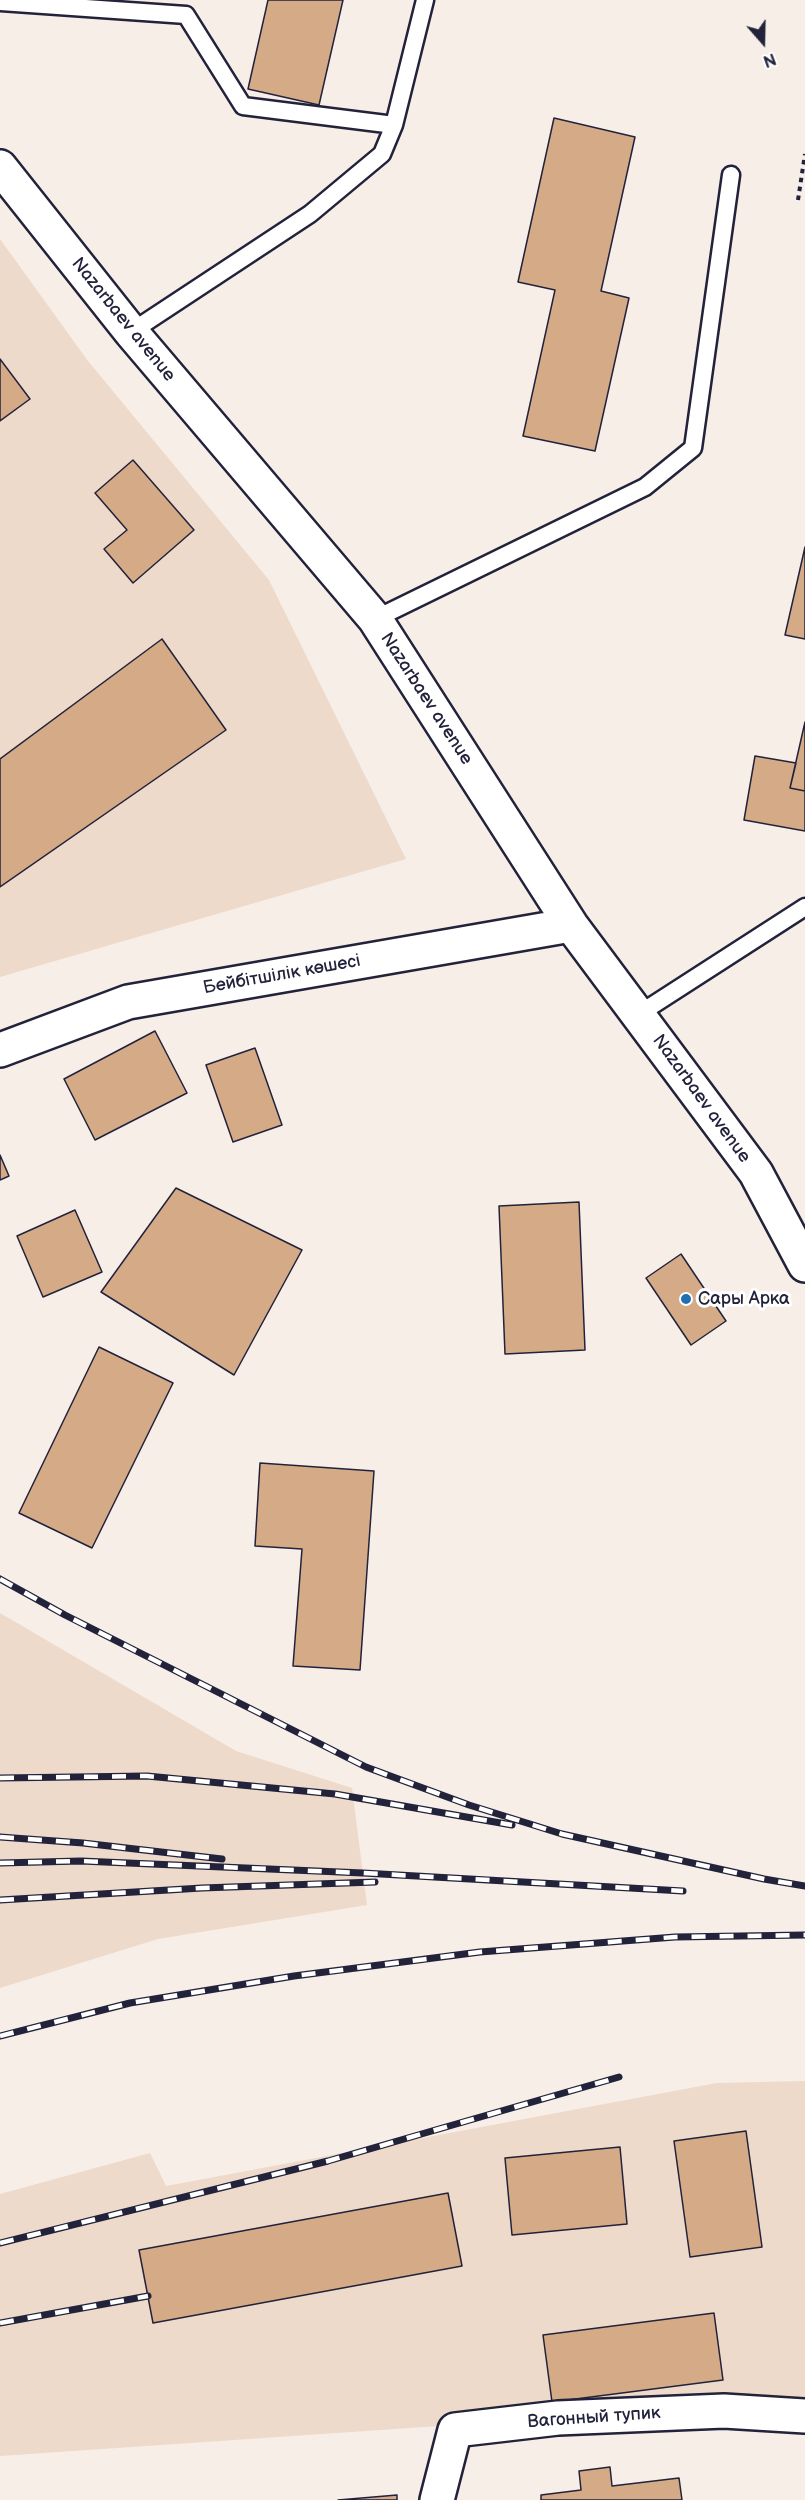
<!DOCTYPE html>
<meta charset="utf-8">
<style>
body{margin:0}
#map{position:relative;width:805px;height:2500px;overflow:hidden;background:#f7eee7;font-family:"Balsamiq Sans",sans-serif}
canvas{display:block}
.north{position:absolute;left:733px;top:12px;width:60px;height:60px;-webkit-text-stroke:4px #fff;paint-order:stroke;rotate:160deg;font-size:16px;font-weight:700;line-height:24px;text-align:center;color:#22223b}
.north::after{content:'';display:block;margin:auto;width:21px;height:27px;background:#22223b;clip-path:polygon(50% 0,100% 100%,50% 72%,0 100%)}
</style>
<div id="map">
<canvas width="805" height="2500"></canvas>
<div class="north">N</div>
</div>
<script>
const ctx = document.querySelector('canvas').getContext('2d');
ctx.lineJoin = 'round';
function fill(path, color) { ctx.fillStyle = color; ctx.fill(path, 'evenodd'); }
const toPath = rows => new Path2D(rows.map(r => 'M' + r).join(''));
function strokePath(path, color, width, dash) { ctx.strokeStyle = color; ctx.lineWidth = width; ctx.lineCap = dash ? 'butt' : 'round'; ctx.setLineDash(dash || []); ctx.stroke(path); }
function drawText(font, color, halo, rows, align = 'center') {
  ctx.font = font + ' "Balsamiq Sans",sans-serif'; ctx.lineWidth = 6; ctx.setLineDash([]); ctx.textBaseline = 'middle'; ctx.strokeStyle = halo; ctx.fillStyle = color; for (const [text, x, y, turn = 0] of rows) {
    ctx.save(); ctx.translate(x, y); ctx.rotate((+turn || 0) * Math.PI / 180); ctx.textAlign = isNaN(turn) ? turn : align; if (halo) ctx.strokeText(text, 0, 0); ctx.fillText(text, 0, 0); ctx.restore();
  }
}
const built = toPath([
 [0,239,88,361,269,580,406,859,0,977],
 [0,1613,236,1751,352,1788,367,1905,158,1939,0,1988],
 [805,2081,805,2401,0,2456,0,2194,150,2153,166,2186,717,2083]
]);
const building = toPath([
 [268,0,343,0,319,105,248,89,268,0],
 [554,118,635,137,601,291,629,298,595,451,523,436,555,290,518,282,554,118],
 [0,359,30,399,0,421,0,359],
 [133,460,194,530,133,583,104,549,127,530,95,493,133,460],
 [805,547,805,639,785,635,805,547],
 [162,639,226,730,0,887,0,759,162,639],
 [805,722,805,791,790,788,805,722],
 [755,756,796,763,790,788,805,791,805,831,744,820,755,756],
 [155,1031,187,1093,95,1140,64,1079,155,1031],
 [255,1048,282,1125,233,1142,206,1065,255,1048],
 [0,1155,9,1176,0,1180,0,1155],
 [176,1188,302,1250,234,1375,101,1292,176,1188],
 [579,1202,585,1350,505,1354,499,1206,579,1202],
 [75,1210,102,1272,43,1297,17,1236,75,1210],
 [681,1254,726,1321,691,1345,646,1278,681,1254],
 [99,1347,173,1383,92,1548,19,1513,99,1347],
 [260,1463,374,1471,360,1670,293,1666,302,1549,255,1546,260,1463],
 [746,2131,762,2247,690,2257,674,2141,746,2131],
 [620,2147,627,2224,512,2235,505,2158,620,2147],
 [448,2193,462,2266,153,2323,139,2250,448,2193],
 [714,2313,723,2380,552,2402,543,2335,714,2313],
 [610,2467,612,2486,679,2478,682,2500,541,2500,541,2495,581,2490,579,2471,610,2467],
 [397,2495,397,2500,338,2500,397,2495]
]);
const path = toPath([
 [798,200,805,154]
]);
const lane = toPath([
 [0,2,186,15,243,106,394,125,425,0],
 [131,332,310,214,382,154,394,125],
 [375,619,645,487,693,448,731,175],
 [639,1014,805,907]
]);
const street = toPath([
 [0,167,131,332,375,619,571,925,756,1173,805,1265],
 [0,1050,128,1002,571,925],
 [437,2500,455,2430,558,2418,724,2411,805,2416]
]);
const rail = toPath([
 [0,1579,65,1615,366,1767,469,1805,562,1834,764,1879,805,1886],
 [0,1778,147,1776,335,1794,512,1825],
 [0,1837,83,1843,222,1859],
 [0,1863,81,1861,363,1873,683,1891],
 [0,1900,202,1888,375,1882],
 [0,2036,130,2003,294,1976,480,1952,675,1937,805,1935],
 [0,2243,328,2161,619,2077],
 [0,2323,148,2296]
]);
const markers = [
 [686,1299,6,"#1f6fb2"]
];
const streetNames = [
 ["Nazarbaev avenue",123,320,51],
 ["Nazarbaev avenue",426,699,57],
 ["Бейбітшілік көшесі",282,975,-10],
 ["Nazarbaev avenue",701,1099,54],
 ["Вагонный тупик",594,2418,-4]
];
const poiNames = [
 ["Сары Арка",698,1299]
];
fill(built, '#eddaca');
fill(building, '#d5ab87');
strokePath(building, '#22223b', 1.5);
strokePath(lane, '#22223b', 21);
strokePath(street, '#22223b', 38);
strokePath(path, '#22223b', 4, [4.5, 4.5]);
strokePath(lane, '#fff', 16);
strokePath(street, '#fff', 33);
strokePath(rail, '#22223b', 7);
strokePath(rail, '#fff', 4.5, [14]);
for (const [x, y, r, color] of markers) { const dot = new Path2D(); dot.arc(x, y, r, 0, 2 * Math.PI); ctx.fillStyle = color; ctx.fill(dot); strokePath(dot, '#fff', 2); }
drawText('18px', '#22223b', '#fff', streetNames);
drawText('18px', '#22223b', '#fff', poiNames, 'left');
</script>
